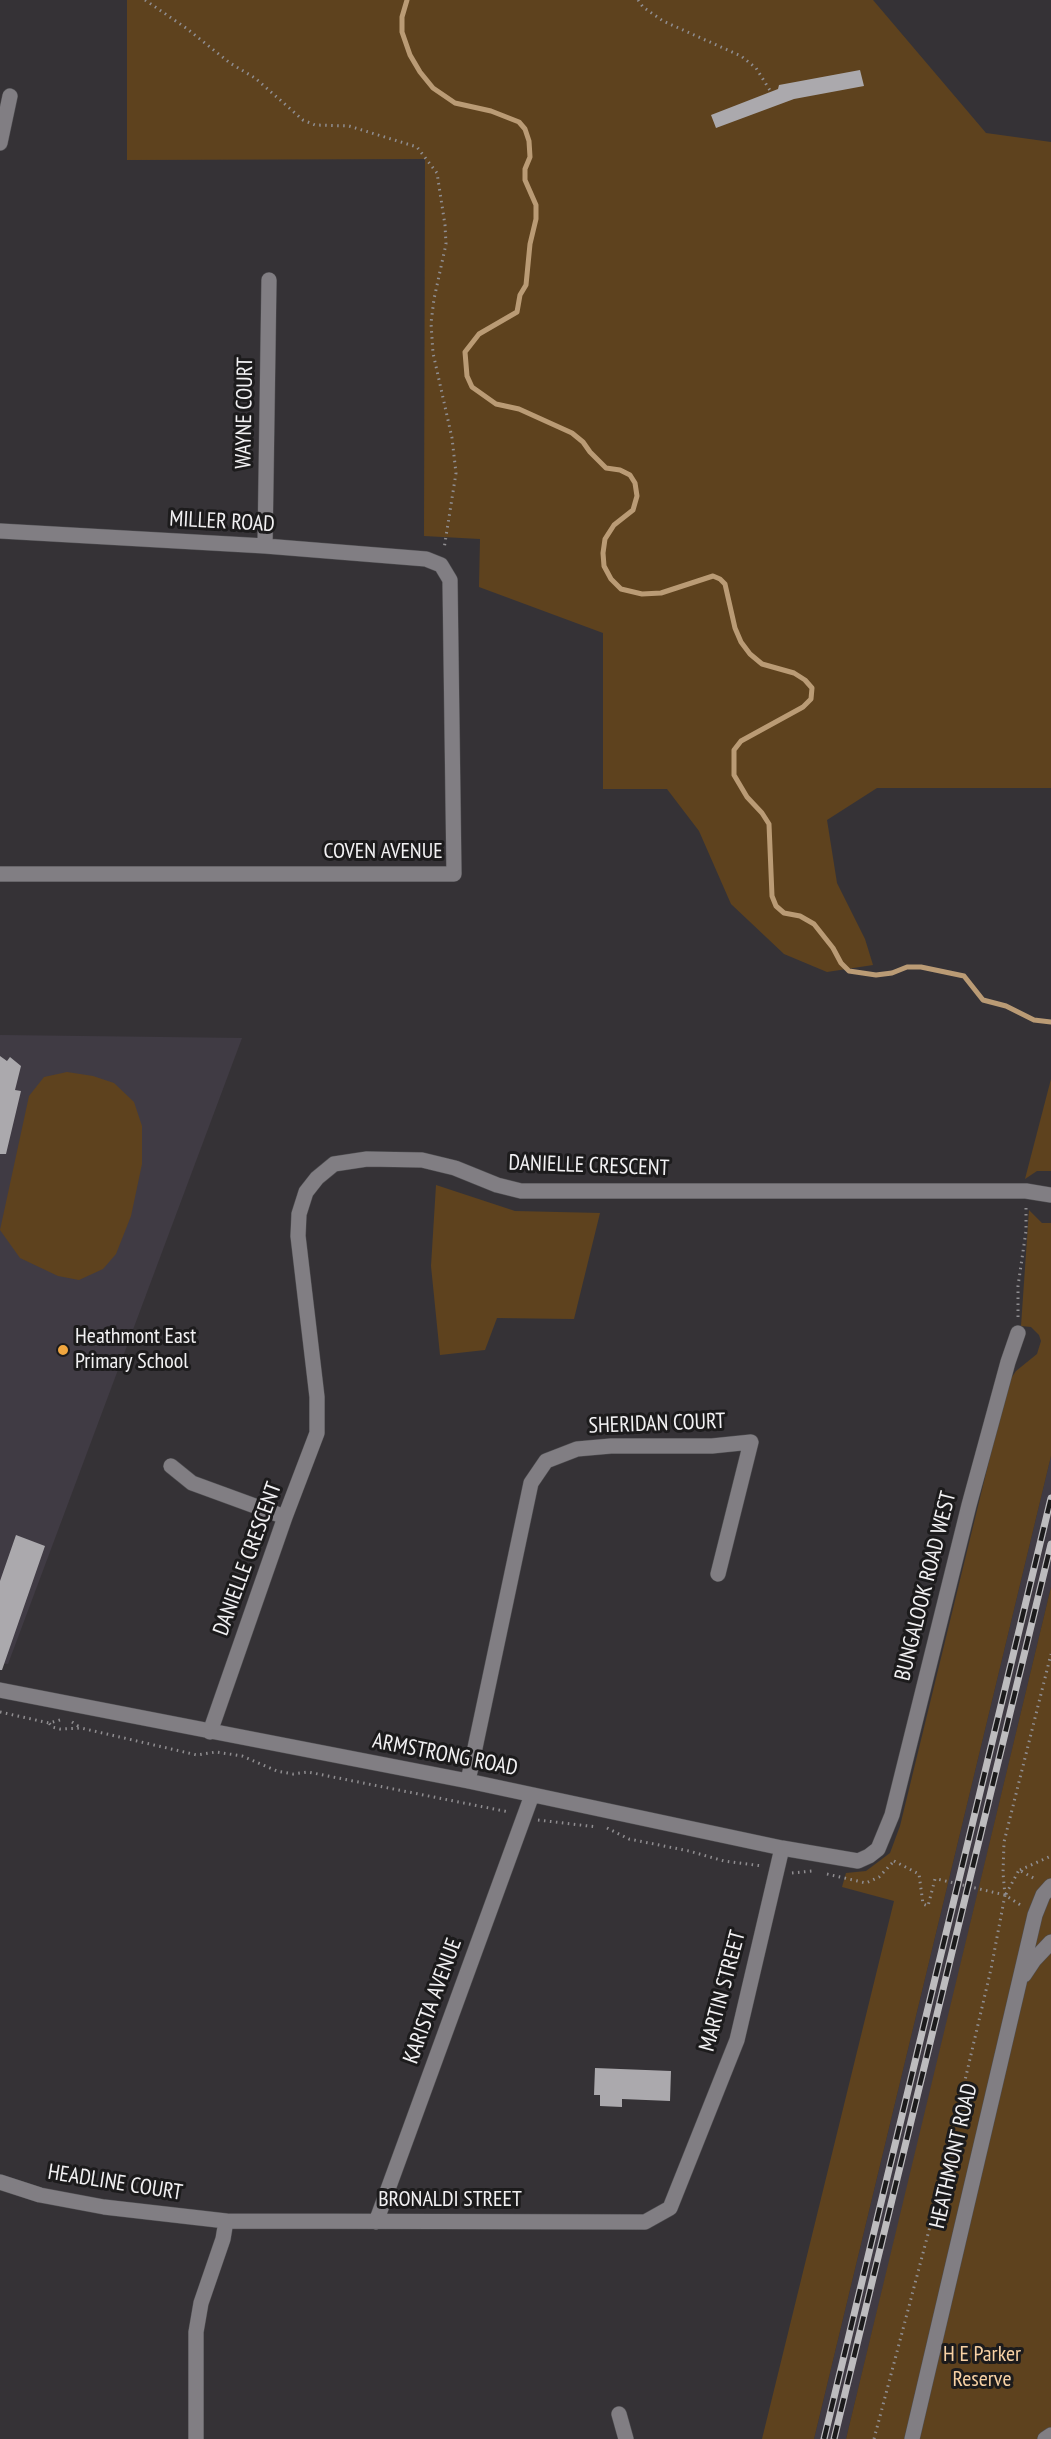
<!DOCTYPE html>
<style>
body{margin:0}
canvas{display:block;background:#353236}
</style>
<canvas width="1051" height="2439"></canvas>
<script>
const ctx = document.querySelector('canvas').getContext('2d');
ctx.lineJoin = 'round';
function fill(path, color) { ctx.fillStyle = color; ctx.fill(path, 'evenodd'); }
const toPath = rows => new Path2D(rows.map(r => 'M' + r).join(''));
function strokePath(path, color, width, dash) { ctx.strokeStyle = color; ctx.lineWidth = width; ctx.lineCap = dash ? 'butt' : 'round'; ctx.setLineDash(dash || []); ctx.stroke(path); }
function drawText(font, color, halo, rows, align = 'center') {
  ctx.font = font + ' "PT Sans Narrow",sans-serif'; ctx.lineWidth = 6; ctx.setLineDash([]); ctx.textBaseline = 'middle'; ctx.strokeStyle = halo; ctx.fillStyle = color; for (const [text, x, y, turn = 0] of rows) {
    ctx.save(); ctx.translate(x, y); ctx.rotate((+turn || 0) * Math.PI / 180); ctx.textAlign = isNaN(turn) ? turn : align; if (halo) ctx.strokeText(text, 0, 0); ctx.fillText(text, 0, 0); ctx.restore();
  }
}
const built = toPath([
 [0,1035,242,1038,8,1664,0,1663],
 [1051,1456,1051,1587,906,2193,846,2439,814,2439]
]);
const green = toPath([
 [127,0,873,0,986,133,1051,142,1051,788,877,788,827,820,837,883,865,939,873,965,827,972,784,954,731,904,699,831,667,789,603,789,603,633,479,587,480,539,424,536,425,159,127,160],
 [67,1072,93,1076,114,1083,134,1102,142,1126,142,1164,131,1216,116,1254,103,1269,79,1280,58,1276,20,1258,0,1230,29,1096,44,1077],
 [1051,1079,1051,1171,1037,1171,1025,1179],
 [436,1185,515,1211,600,1213,574,1319,497,1318,485,1350,440,1355,431,1266],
 [1029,1210,1042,1223,1051,1223,1051,1456,814,2439,762,2439,894,1901,842,1887,846,1873,866,1871,890,1853,900,1826,1008,1383,1016,1371,1037,1354,1041,1341,1039,1335,1031,1327,1021,1326],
 [1051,1587,1051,2439,846,2439,996,1816]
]);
const stream = toPath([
 [407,0,402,17,402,32,410,55,420,72,433,88,455,103,491,111,519,122,525,129,529,141,530,157,525,169,525,180,536,205,536,219,530,244,526,285,520,295,517,312,479,334,465,352,467,376,472,387,496,404,519,409,572,433,583,442,590,452,606,468,620,470,630,475,635,483,637,496,633,510,614,525,605,539,603,553,604,566,611,579,621,589,642,594,661,593,713,576,720,579,725,584,735,628,741,642,750,654,762,664,794,673,805,680,812,688,811,699,803,707,741,741,734,750,734,775,747,797,762,813,769,824,772,896,776,906,784,913,800,916,814,924,833,948,841,963,849,971,876,975,892,973,907,967,921,967,964,976,983,1000,1006,1006,1034,1020,1051,1022]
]);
const building = toPath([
 [860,70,864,86,794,99,716,128,711,115,778,89,779,85],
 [0,1056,7,1061,10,1057,21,1066,15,1090,21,1091,6,1154,0,1154],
 [16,1535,45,1546,2,1670,0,1670,0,1581],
 [595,2068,671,2071,670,2101,622,2099,622,2107,600,2106,600,2095,594,2095]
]);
const path = toPath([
 [145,0,186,28,230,63,255,78,303,120,315,125,349,126,417,147,437,173,445,225,446,244,434,299,431,323,433,353,452,438,456,473,444,549],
 [638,0,643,7,663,21,741,56,756,68,771,92],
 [1018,1317,1018,1286,1026,1231,1026,1207],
 [0,1712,49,1723],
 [60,1720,49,1723,52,1727,60,1729,81,1728,197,1755,216,1752,242,1756,277,1771,293,1774,308,1772,509,1812],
 [72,1722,81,1728],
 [538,1820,597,1827],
 [607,1828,629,1839,689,1851,724,1861,762,1866],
 [894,1861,919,1874,923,1904,928,1906,935,1879,937,1879,1005,1895],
 [1020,1870,1051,1856],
 [792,1873,812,1871],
 [827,1874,866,1883,879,1877,894,1861],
 [1006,1894,1019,1870,1037,1880],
 [1005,1895,1003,1873,1004,1842,1051,1654],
 [874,2439,937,2200,991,1969,1005,1895,1022,1906]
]);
const minor = toPath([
 [0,143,10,96],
 [0,531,265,546,426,559,441,565,450,580,454,874,0,874],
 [265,546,269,280],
 [171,1466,192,1483,285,1517],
 [0,1690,468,1781,782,1848,858,1861,869,1856,878,1849,892,1815,969,1505,1008,1362,1018,1333],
 [210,1732,285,1517,317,1433,317,1397,298,1236,299,1214,306,1192,317,1178,334,1164,367,1159,422,1160,455,1168,497,1185,521,1191,1026,1191,1051,1195],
 [468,1781,531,1483,546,1461,577,1449,611,1446,712,1446,751,1442,718,1574],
 [1024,1975,1034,1960,1051,1942],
 [0,2182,40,2195,104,2207,226,2221,645,2222,670,2208,737,2040,782,1848],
 [376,2222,532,1795],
 [619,2414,626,2439],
 [196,2439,196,2332,201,2303,223,2239,226,2221],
 [912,2439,1035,1915,1043,1895,1051,1886],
 [1045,2439,1051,2435]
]);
const rail = toPath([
 [824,2439,1051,1498],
 [834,2439,1051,1544]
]);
const markers = [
 [63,1350,6,"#f1a63f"]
];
const streetNames = [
 ["WAYNE COURT",245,413,-89],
 ["MILLER ROAD",222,522,3],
 ["COVEN AVENUE",383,852],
 ["DANIELLE CRESCENT",589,1166,2],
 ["SHERIDAN COURT",657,1424,-2],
 ["DANIELLE CRESCENT",248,1559,-70],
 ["BUNGALOOK ROAD WEST",926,1586,-76],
 ["ARMSTRONG ROAD",445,1755,11],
 ["MARTIN STREET",723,1991,-75],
 ["KARISTA AVENUE",433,2001,-70],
 ["HEATHMONT ROAD",954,2156,-77],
 ["HEADLINE COURT",115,2183,9],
 ["BRONALDI STREET",450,2200]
];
const poiNames = [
 ["Heathmont East",75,1337],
 ["Primary School",75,1362]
];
const parkNames = [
 ["H E Parker",982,2355],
 ["Reserve",982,2380]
];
fill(built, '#403b44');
fill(green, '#5e421e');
strokePath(stream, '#ba9b75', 5);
fill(building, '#aba9ad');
strokePath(minor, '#4f4e51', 16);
strokePath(path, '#908e91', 3, [1.5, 4.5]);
strokePath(minor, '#817e83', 15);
strokePath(rail, '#bdbcbe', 7);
strokePath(rail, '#1c1b1c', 4.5, [14]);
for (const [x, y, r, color] of markers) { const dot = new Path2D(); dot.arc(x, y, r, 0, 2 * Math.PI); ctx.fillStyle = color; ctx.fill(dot); strokePath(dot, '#1c1b1c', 2); }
drawText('22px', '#f2f1f3', '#1c1b1c', streetNames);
drawText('22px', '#f2f1f3', '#1c1b1c', poiNames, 'left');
drawText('22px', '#f7d1a4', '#1c1b1c', parkNames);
</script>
